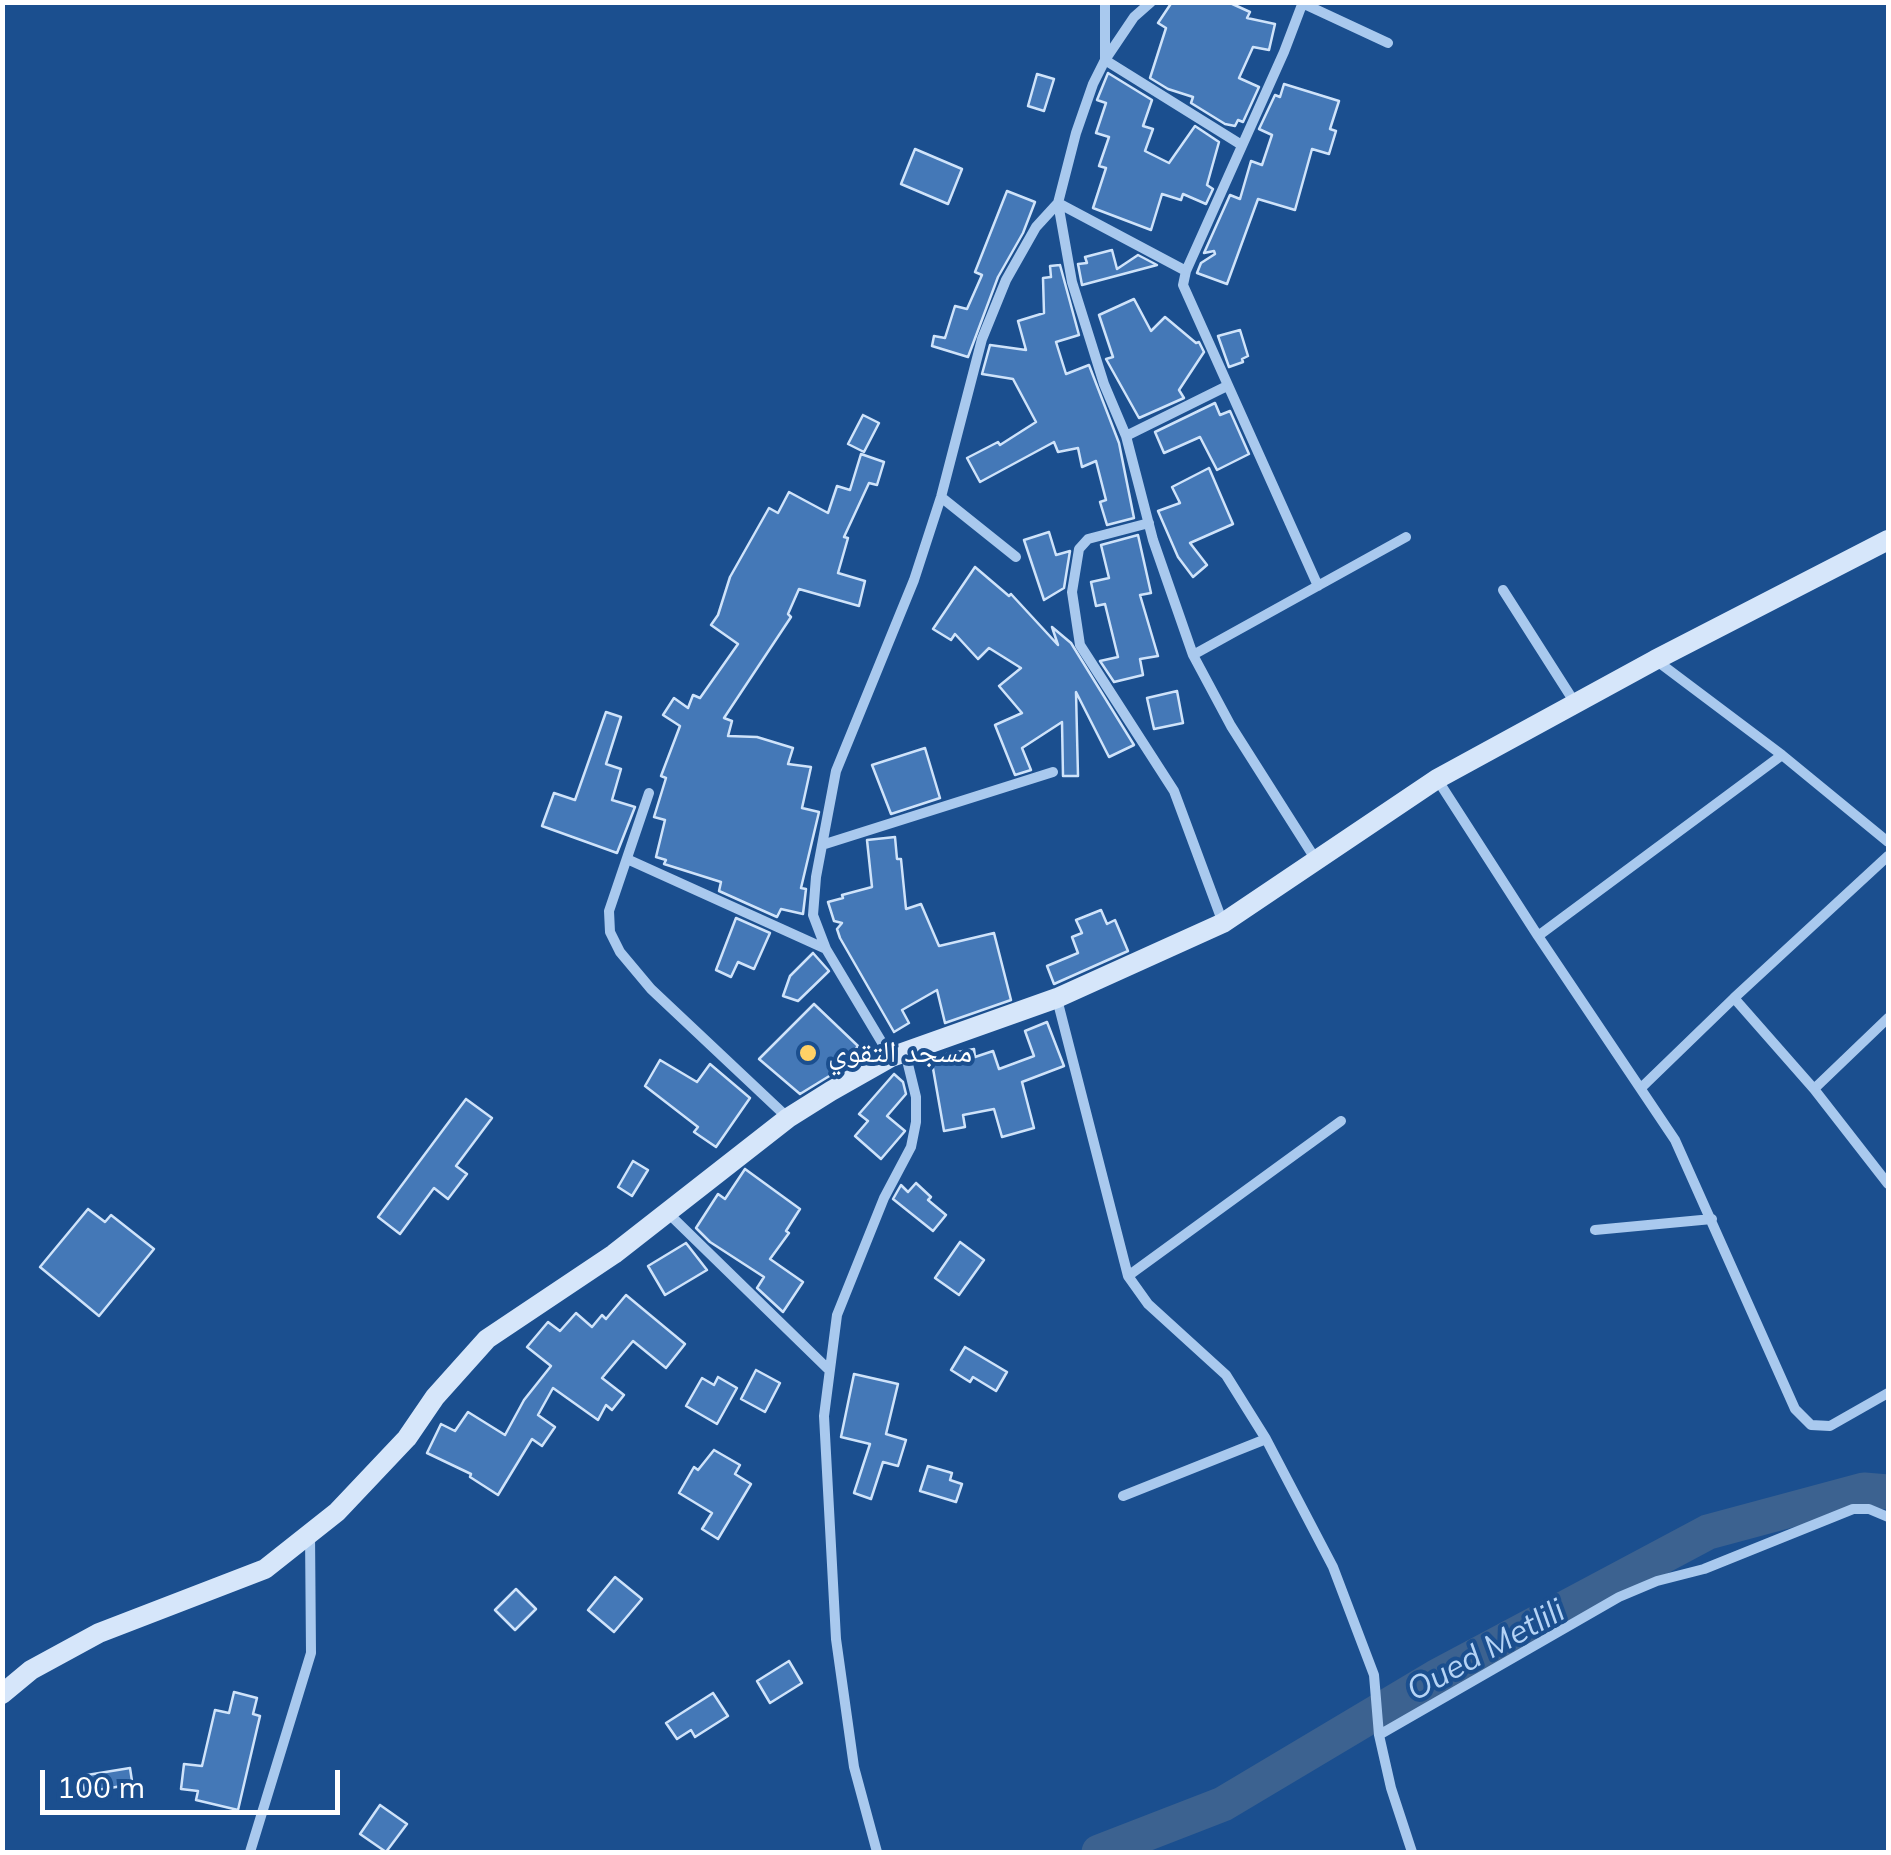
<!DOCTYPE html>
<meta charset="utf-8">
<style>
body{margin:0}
#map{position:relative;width:1891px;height:1855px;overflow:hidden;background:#1b4f8f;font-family:Mulish,sans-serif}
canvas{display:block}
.frame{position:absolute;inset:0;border:5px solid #fff;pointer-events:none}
.scale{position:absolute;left:40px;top:1770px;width:300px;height:45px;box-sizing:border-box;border:5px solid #fff;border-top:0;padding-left:12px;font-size:30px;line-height:35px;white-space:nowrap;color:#fff;-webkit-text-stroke:8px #1b4f8f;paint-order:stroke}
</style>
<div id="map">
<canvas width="1891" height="1855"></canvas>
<div class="frame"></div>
<div class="scale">100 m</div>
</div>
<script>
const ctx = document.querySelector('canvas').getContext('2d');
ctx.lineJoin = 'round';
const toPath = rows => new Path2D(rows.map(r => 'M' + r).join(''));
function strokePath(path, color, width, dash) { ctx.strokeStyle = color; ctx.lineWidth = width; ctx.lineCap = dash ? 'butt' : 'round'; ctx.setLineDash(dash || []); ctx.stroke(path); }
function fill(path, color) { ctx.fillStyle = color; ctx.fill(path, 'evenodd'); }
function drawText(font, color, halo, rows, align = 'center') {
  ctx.font = font + ' Mulish,"Noto Naskh Arabic",sans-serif'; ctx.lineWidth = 8; ctx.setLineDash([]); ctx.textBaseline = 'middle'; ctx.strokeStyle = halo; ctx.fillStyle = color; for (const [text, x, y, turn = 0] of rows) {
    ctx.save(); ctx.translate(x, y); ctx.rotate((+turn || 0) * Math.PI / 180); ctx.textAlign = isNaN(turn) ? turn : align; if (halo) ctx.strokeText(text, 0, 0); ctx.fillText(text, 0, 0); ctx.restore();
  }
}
const river = toPath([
 [1099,1852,1223,1804,1436,1677,1708,1532,1864,1490,1888,1492]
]);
const building = toPath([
 [1172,2,1228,2,1250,12,1247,18,1275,24,1269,50,1253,47,1239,78,1259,87,1243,122,1238,120,1235,126,1225,124,1191,103,1193,97,1168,89,1150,78,1166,28,1158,23,1172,2],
 [1108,73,1152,100,1143,126,1153,129,1145,151,1169,163,1195,126,1219,142,1207,185,1213,189,1206,204,1183,194,1181,200,1162,194,1151,230,1093,208,1106,168,1099,166,1109,137,1096,133,1106,103,1097,100,1108,73],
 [1037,74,1054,79,1044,111,1028,106,1037,74],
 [1284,84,1339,101,1330,129,1336,131,1329,154,1312,149,1295,210,1258,199,1227,284,1197,273,1201,263,1215,254,1214,251,1204,253,1230,195,1240,199,1251,161,1262,165,1272,135,1259,129,1275,95,1280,97,1284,84],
 [915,149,962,169,948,204,901,184,915,149],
 [1007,191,1035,202,1023,233,998,277,968,357,932,346,934,336,945,338,955,306,967,309,982,275,975,272,1007,191],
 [1112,250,1117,269,1138,255,1157,265,1082,285,1078,264,1087,263,1085,257,1112,250],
 [1060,265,1079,335,1056,342,1066,374,1089,365,1119,443,1134,518,1107,525,1100,502,1106,500,1096,461,1082,467,1078,448,1058,452,1054,442,980,482,967,458,998,442,1000,445,1036,422,1013,379,982,374,990,345,1026,350,1018,321,1044,313,1043,278,1051,277,1050,266,1060,265],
 [1134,299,1151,331,1165,317,1196,343,1199,342,1204,352,1179,390,1184,398,1139,418,1106,359,1113,357,1099,315,1134,299],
 [1240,330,1248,356,1242,359,1243,362,1229,367,1218,336,1240,330],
 [1215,403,1220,415,1230,411,1249,454,1217,470,1200,437,1164,453,1155,432,1215,403],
 [863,415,879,423,864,452,848,444,863,415],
 [861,454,884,462,877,485,869,483,844,537,848,538,838,573,865,581,859,606,799,589,788,614,791,617,724,718,732,721,728,736,757,737,793,748,788,764,811,767,802,808,819,812,801,888,806,889,803,914,781,909,777,917,719,891,721,882,664,864,666,860,656,857,665,820,654,817,666,778,661,776,680,726,663,715,674,698,688,708,693,695,700,698,738,644,711,625,718,615,730,577,769,508,778,513,789,492,828,513,837,486,850,490,861,454],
 [1209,468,1233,524,1190,543,1207,565,1193,577,1178,557,1158,511,1180,503,1172,487,1209,468],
 [1049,532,1056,555,1070,551,1064,588,1044,600,1024,540,1049,532],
 [1138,535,1151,593,1140,595,1158,656,1140,659,1143,675,1114,682,1100,661,1118,657,1105,604,1096,606,1091,582,1109,578,1101,545,1138,535],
 [975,567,1009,596,1011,594,1058,645,1052,627,1071,643,1134,745,1109,757,1076,692,1078,776,1063,776,1062,722,1022,748,1031,770,1015,775,995,725,1022,713,999,686,1021,668,989,648,978,659,955,634,951,640,933,629,975,567],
 [1177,691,1183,723,1154,729,1147,698,1177,691],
 [606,712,621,717,606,764,621,769,612,800,635,807,617,853,542,826,554,793,575,800,606,712],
 [925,748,940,798,891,814,872,765,925,748],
 [895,837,897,859,901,859,906,909,921,904,939,946,994,933,1011,1000,945,1023,937,990,902,1010,909,1023,894,1032,840,938,837,929,842,923,834,921,828,902,843,898,842,895,872,887,867,840,895,837],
 [1101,910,1107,924,1115,920,1128,951,1054,984,1047,966,1078,953,1072,937,1082,933,1076,920,1101,910],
 [736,918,770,933,754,969,738,962,731,977,716,970,736,918],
 [813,953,829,971,798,1001,783,996,790,976,813,953],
 [814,1004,858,1046,831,1075,800,1094,759,1059,814,1004],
 [1047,1022,1064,1066,1022,1082,1034,1128,1002,1137,994,1109,963,1115,965,1127,944,1131,931,1057,974,1049,975,1057,993,1051,999,1069,1034,1056,1025,1031,1047,1022],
 [660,1060,697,1082,710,1064,750,1098,716,1147,694,1132,698,1127,645,1086,660,1060],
 [894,1074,903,1082,906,1094,887,1116,905,1131,881,1159,855,1136,868,1121,859,1114,894,1074],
 [466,1099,492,1118,456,1166,467,1174,448,1199,434,1188,400,1234,378,1217,466,1099],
 [633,1161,648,1170,632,1196,618,1187,633,1161],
 [745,1169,800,1209,786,1231,789,1233,770,1259,803,1282,783,1312,757,1288,764,1277,710,1242,696,1228,718,1194,725,1199,745,1169],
 [916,1183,931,1197,928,1200,946,1215,933,1231,893,1199,901,1185,908,1192,916,1183],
 [88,1209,105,1222,111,1215,154,1249,99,1316,40,1267,88,1209],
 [960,1242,984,1260,959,1295,935,1278,960,1242],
 [686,1243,707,1270,665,1295,648,1266,686,1243],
 [626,1295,685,1344,666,1368,633,1341,602,1378,624,1395,612,1410,606,1405,598,1420,553,1388,538,1415,555,1427,542,1446,532,1439,498,1495,470,1477,471,1474,427,1453,441,1424,455,1431,468,1412,505,1435,524,1400,551,1366,527,1347,548,1322,560,1331,576,1313,592,1327,602,1315,606,1319,626,1295],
 [965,1347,1007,1372,996,1391,973,1377,970,1382,951,1370,965,1347],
 [756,1370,780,1383,765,1412,741,1399,756,1370],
 [854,1374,898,1384,886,1434,906,1440,898,1466,883,1462,871,1499,854,1493,870,1444,841,1437,854,1374],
 [718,1377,737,1388,717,1424,686,1406,702,1378,714,1385,718,1377],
 [714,1450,740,1465,735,1474,751,1484,718,1539,702,1529,712,1513,679,1493,694,1467,698,1470,714,1450],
 [928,1466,952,1473,950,1480,962,1484,956,1502,920,1491,928,1466],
 [615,1577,642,1599,614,1632,588,1610,615,1577],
 [516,1589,536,1609,515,1630,495,1610,516,1589],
 [789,1661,802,1683,770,1703,757,1681,789,1661],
 [234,1692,257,1698,253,1714,260,1716,238,1810,196,1800,198,1791,181,1789,184,1764,202,1766,215,1710,229,1713,234,1692],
 [713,1693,728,1716,695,1737,691,1730,677,1739,666,1723,713,1693],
 [130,1768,132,1781,129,1782,129,1785,84,1792,81,1776,130,1768],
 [380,1805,407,1824,386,1852,360,1834,380,1805]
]);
const minor = toPath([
 [1105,2,1105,60,1240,144],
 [1151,2,1134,17,1105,60,1093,84,1076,133,1058,203,1072,282,1104,384,1126,436,1153,540,1193,655,1231,726,1316,860],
 [1303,2,1284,52,1186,271,1183,285,1318,586],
 [1302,3,1388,43],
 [1126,436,1227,386],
 [941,497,1016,557],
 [1149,523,1088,539,1079,549,1072,592,1080,645,1174,791,1223,923],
 [1503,590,1575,703],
 [1193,655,1406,537],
 [1657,661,1782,755,1888,842],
 [1782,755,1538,936,1675,1140,1795,1409,1811,1425,1830,1426,1888,1393],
 [1437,779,1538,936],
 [649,793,609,911,610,932,620,952,651,989,788,1118],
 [822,845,1053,772],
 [1888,856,1734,998,1814,1089,1888,1184],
 [627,859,826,949],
 [1057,999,1128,1276,1148,1304,1226,1375,1266,1439,1333,1567,1374,1675,1379,1735,1391,1788,1412,1852],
 [890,1056,826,949,813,915,816,877,836,771,914,580,941,497,982,339,1006,280,1036,227,1058,203,1186,271],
 [1641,1088,1734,998],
 [1814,1089,1888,1018],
 [668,1213,828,1369],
 [1595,1230,1712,1219],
 [1128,1276,1341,1121],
 [1123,1496,1266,1439],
 [1379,1735,1619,1597,1657,1581,1704,1569,1853,1509,1869,1509,1888,1517],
 [250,1852,311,1653,310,1533],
 [877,1852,854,1767,836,1639,824,1416,837,1315,884,1198,911,1147,916,1122,916,1097,905,1052]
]);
const secondary = toPath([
 [2,1694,31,1670,99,1633,265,1569,337,1512,407,1438,435,1397,487,1339,614,1254,788,1118,831,1091,891,1057,1057,998,1223,923,1437,779,1655,660,1888,540]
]);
const markers = [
 [808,1053,10,"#ffd166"]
];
const poiNames = [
 ["مسجد التقوي",828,1053]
];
const waterNames = [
 ["Oued Metlili",1486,1651,-29]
];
strokePath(river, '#3c6290', 35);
fill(building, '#4478b7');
strokePath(building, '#cfe3fa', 2.5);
strokePath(minor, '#a9c9ee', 10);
strokePath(secondary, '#d6e6fa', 20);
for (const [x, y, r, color] of markers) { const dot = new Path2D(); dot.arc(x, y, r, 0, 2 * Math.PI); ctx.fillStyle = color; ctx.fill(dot); strokePath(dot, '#1b4f8f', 4); }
drawText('30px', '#fff', '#1b4f8f', poiNames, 'left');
drawText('italic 32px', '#b5d3f5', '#1b4f8f', waterNames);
</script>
